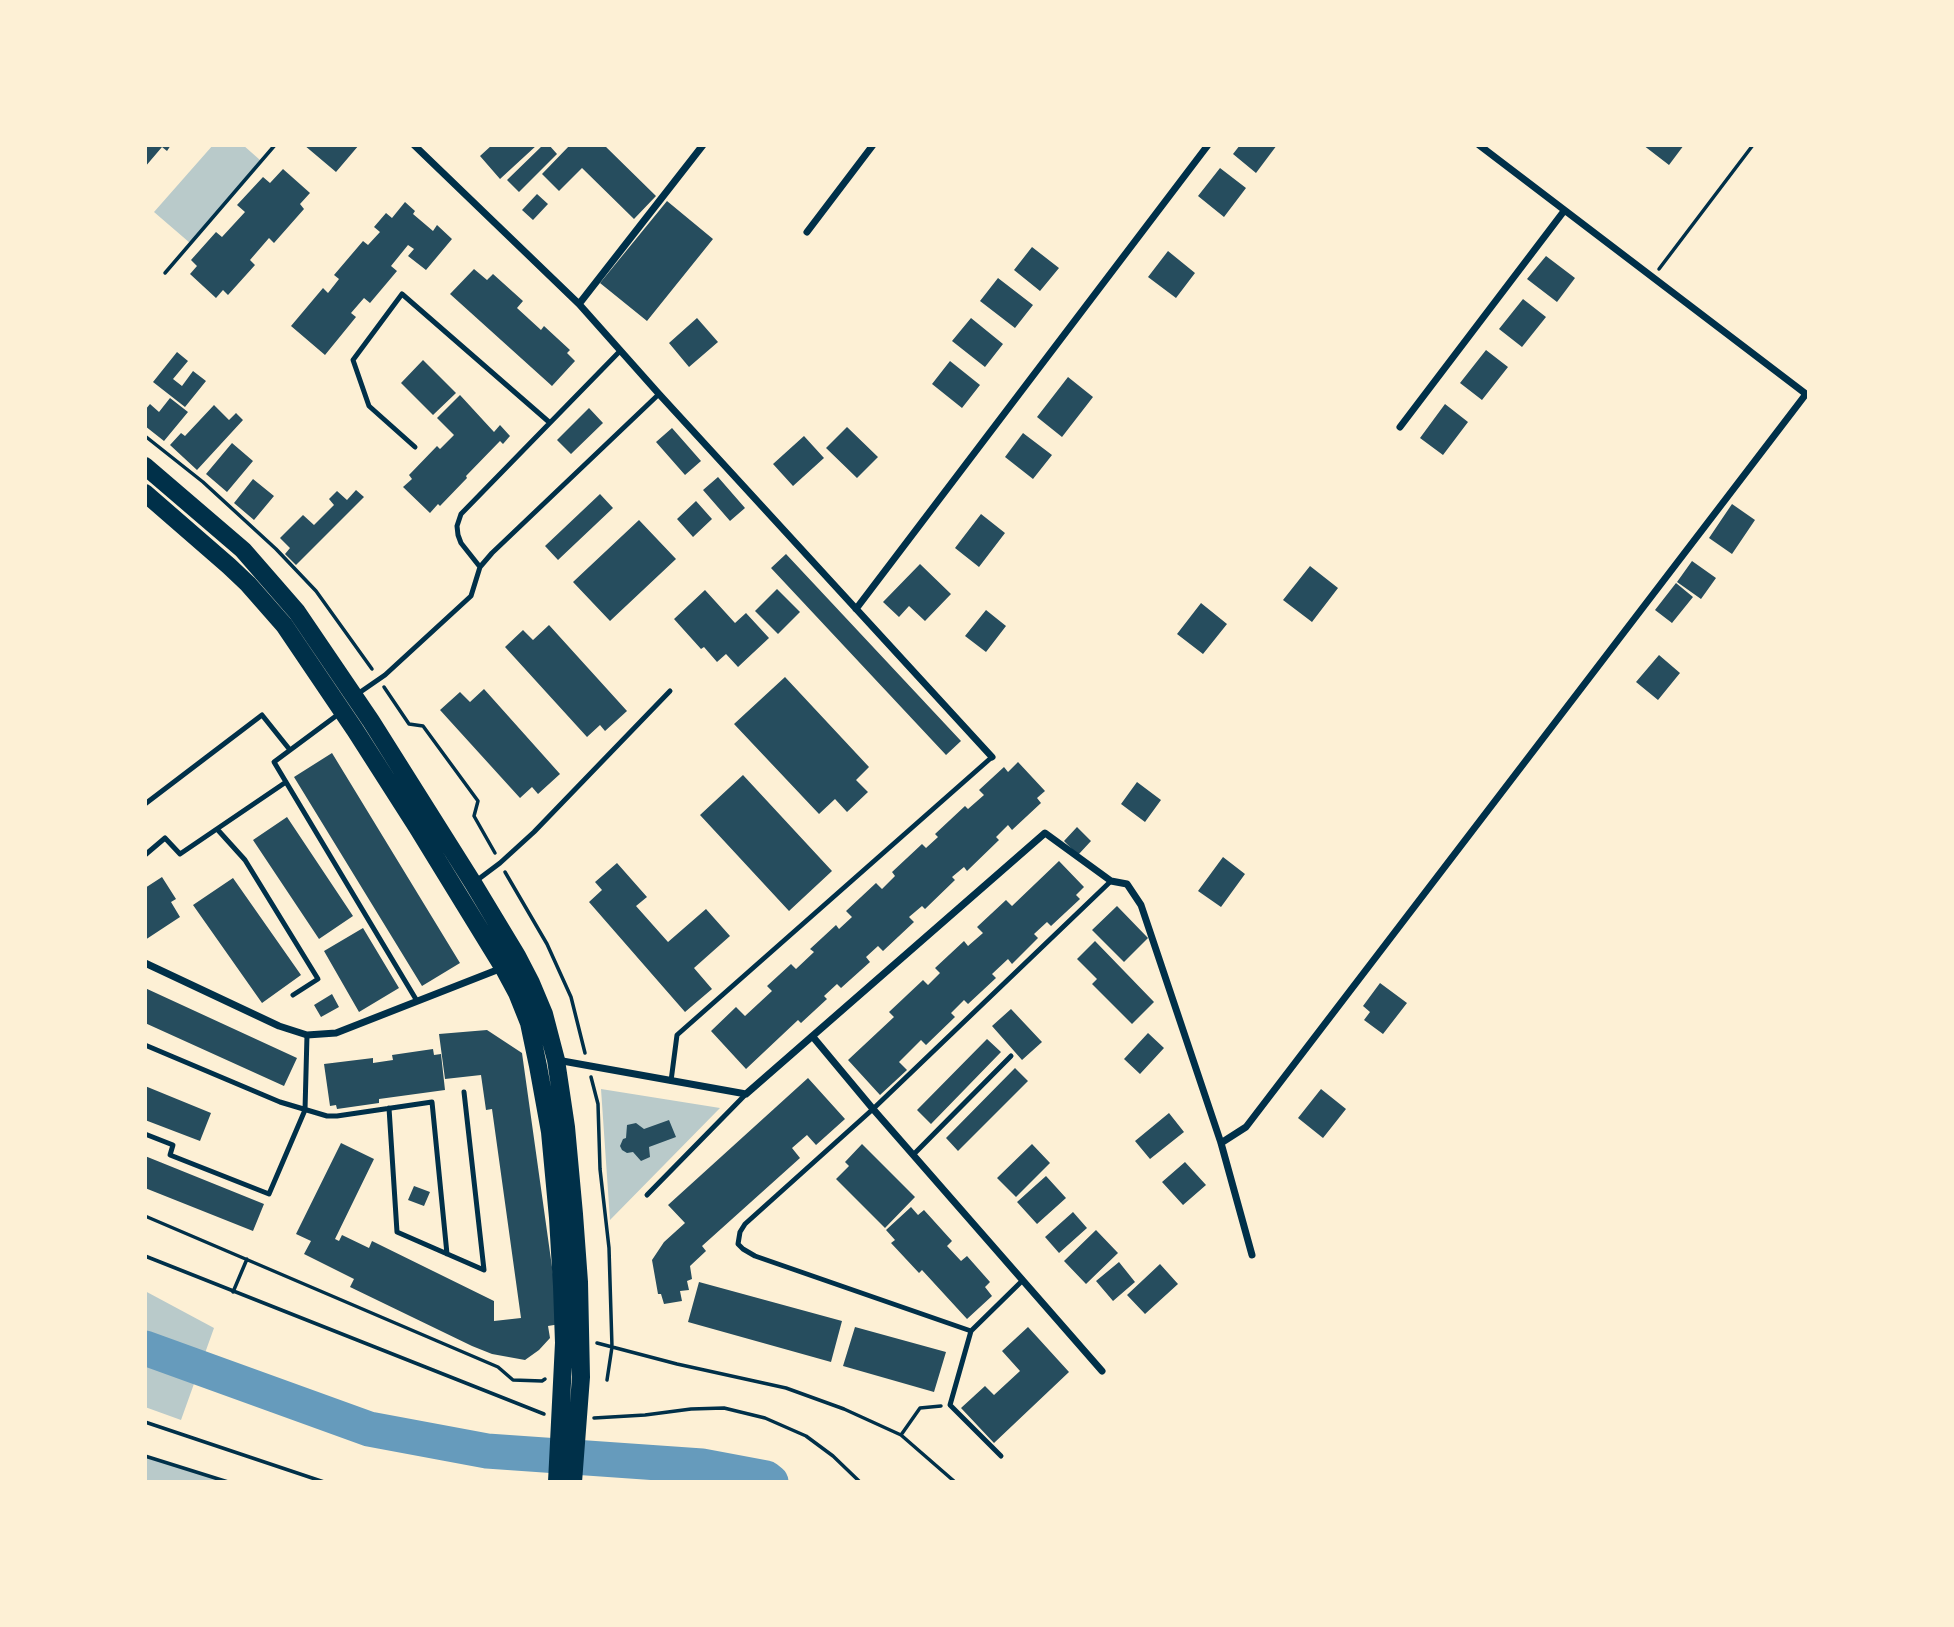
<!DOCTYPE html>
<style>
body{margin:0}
#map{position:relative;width:1954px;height:1627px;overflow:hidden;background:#fdf0d5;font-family:Quicksand,sans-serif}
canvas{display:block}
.frame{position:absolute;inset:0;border:147px solid #fdf0d5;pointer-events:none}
</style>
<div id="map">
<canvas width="1954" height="1627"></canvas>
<div class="frame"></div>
</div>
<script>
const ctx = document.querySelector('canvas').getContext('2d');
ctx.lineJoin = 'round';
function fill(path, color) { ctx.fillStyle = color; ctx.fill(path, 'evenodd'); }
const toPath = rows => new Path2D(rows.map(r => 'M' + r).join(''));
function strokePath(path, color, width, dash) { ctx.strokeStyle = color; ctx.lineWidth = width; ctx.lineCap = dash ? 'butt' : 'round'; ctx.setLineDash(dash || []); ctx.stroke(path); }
const green = toPath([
 [213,145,243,145,260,160,190,243,154,212],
 [601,1089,720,1108,610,1220],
 [145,1291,214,1328,181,1420,145,1407],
 [147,1456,228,1482,145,1482]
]);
const river = toPath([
 [145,1348,369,1429,487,1451,702,1466,766,1478,771,1482]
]);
const building = toPath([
 [145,145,171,145,167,151,162,147,145,167],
 [304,145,359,145,336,172],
 [492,145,537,145,500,179,480,156],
 [543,145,549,145,557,154,519,192,507,180],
 [570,145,604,145,656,196,634,219,582,168,559,191,542,174],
 [1240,145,1277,145,1256,173,1233,154],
 [1643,145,1684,145,1669,165],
 [1220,168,1246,188,1224,217,1198,196],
 [283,169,310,193,300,204,304,209,274,243,269,238,250,260,255,265,228,295,223,290,216,298,190,274,197,266,191,260,216,232,222,237,245,212,237,205,263,177,270,183],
 [537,194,548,204,533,220,522,210],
 [667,201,713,239,647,321,600,283],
 [405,202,415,211,413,214,433,231,437,225,452,239,426,270,408,256,414,249,408,245,391,266,397,271,370,303,364,298,351,313,356,317,325,355,291,326,323,288,328,293,339,279,334,275,363,241,368,245,380,232,374,227,386,213,392,218],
 [1032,247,1059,268,1040,291,1014,270],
 [1168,251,1195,273,1176,298,1148,277],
 [1546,256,1575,278,1557,302,1527,279],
 [474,269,487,280,493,274,523,301,517,308,541,330,544,326,570,350,567,353,575,361,552,386,450,294],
 [998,278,1033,305,1015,328,980,301],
 [1523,299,1546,317,1522,347,1499,329],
 [697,318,718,342,689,367,669,343],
 [971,318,1003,344,985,367,952,341],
 [1486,350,1508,367,1482,400,1460,383],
 [177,352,188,361,173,379,182,386,193,371,206,381,185,407,153,382],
 [423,360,456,393,433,415,401,383],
 [950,361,980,385,962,408,932,384],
 [1068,377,1093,397,1062,437,1037,417],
 [460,395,494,432,500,425,510,436,503,444,500,441,466,476,467,478,440,506,438,504,430,513,403,487,412,479,409,475,437,446,440,449,454,435,437,418],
 [170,398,188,412,164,441,145,426,145,410,150,404,159,412],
 [1445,404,1468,422,1443,455,1420,438],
 [214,405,229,420,236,413,243,420,197,470,170,445,181,433,185,436],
 [589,408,603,423,571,454,557,440],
 [847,427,878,457,857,478,826,448],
 [672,428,701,461,685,475,656,442],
 [1023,433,1052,455,1033,479,1005,457],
 [804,436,824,458,793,486,773,464],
 [232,443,253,461,227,492,206,474],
 [718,477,745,508,730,521,703,490],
 [253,479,274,496,254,520,234,503],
 [356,490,364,497,296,565,285,554,290,548,280,538,303,515,314,525,334,505,329,499,337,491,347,500],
 [600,494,613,508,558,560,545,546],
 [696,501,712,519,693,537,677,519],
 [1732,504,1755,520,1732,554,1709,538],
 [981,514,1005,533,979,567,955,548],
 [639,520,676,559,610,621,573,582],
 [786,554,961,741,946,755,771,568],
 [1692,561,1716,578,1701,599,1677,582],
 [920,564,951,594,925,621,909,606,899,617,883,602],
 [1310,566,1338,588,1312,622,1283,600],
 [1676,583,1693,597,1672,623,1655,610],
 [777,589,800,612,778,634,755,611],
 [705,590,735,623,746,613,769,638,738,667,726,654,717,662,704,647,701,649,674,619],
 [1201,603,1227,624,1203,654,1177,634],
 [986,610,1006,626,986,652,965,636],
 [549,625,627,711,605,731,600,725,587,737,505,647,523,630,533,640],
 [1659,655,1680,673,1658,700,1636,682],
 [785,677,869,767,856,780,868,792,847,812,835,799,819,814,734,724],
 [484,689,560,774,538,794,532,787,520,798,440,710,460,692,470,702],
 [332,753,460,963,422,986,294,777],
 [1018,762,1045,791,1037,798,1041,803,1012,830,1008,825,996,837,999,840,967,871,964,867,952,877,955,880,925,909,922,906,909,917,914,922,883,951,878,946,866,957,870,962,841,988,837,984,824,996,827,999,801,1023,798,1020,746,1069,711,1031,736,1007,745,1016,772,991,767,986,791,964,796,969,814,952,810,949,836,925,839,929,852,917,846,911,876,883,882,889,895,876,892,872,922,844,926,848,938,837,935,834,965,806,968,809,984,795,979,790,1004,767,1008,772],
 [743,775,832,871,789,911,700,815],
 [1137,782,1161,800,1145,822,1121,804],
 [287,817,353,916,319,939,253,840],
 [1077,827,1091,841,1078,855,1064,841],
 [1223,857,1245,874,1221,907,1198,891],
 [1059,861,1084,887,1076,895,1080,899,1051,926,1047,922,1034,934,1038,938,1012,964,1008,959,992,974,996,978,968,1004,964,1000,951,1013,955,1017,926,1045,921,1040,899,1062,907,1070,880,1095,848,1060,894,1017,889,1012,923,980,928,985,940,973,935,968,964,941,968,946,983,933,977,927,1006,900,1012,906],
 [617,863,647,897,636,906,668,942,706,909,730,936,694,968,712,989,685,1012,589,902,602,890,595,882],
 [162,877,176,899,171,902,180,917,145,940,145,888],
 [233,878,301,975,262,1003,193,905],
 [1117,906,1148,938,1124,962,1092,930],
 [363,928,399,988,359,1012,324,951],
 [1095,941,1154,1002,1132,1024,1092,984,1097,979,1077,959],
 [1380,983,1407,1003,1383,1034,1364,1020,1370,1012,1363,1006],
 [145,988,297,1058,284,1086,145,1023],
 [332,994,339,1007,321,1017,314,1005],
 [1011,1009,1042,1042,1022,1060,992,1026],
 [487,1030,522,1053,560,1324,548,1326,550,1338,539,1350,525,1360,492,1354,472,1346,350,1287,354,1279,304,1254,311,1241,296,1234,341,1143,374,1159,335,1239,339,1241,342,1235,369,1248,372,1241,494,1301,494,1321,521,1318,492,1109,486,1110,481,1075,445,1079,439,1034],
 [1148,1033,1164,1048,1140,1074,1124,1059],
 [987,1039,1001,1052,931,1124,917,1110],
 [433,1049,434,1055,441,1054,445,1090,379,1099,379,1103,337,1109,336,1105,330,1106,324,1064,373,1058,373,1063,393,1060,392,1055],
 [1015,1068,1028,1081,958,1151,946,1138],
 [808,1078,845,1119,816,1145,807,1135,792,1148,800,1158,702,1246,706,1251,690,1266,692,1279,687,1281,689,1290,680,1291,682,1301,664,1304,661,1294,658,1294,652,1260,664,1242,685,1223,668,1205],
 [145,1086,211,1113,200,1141,145,1120],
 [1321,1089,1346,1109,1323,1138,1298,1118],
 [1169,1113,1184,1132,1150,1159,1135,1141],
 [669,1120,676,1137,649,1147,650,1157,641,1161,633,1152,627,1153,622,1150,620,1146,623,1139,626,1138,627,1125,636,1123,644,1129],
 [862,1144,915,1197,885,1228,836,1179,849,1166,845,1162],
 [1032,1144,1050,1163,1016,1197,997,1178],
 [145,1156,264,1204,253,1231,145,1188],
 [1185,1162,1206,1185,1183,1205,1162,1182],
 [1046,1176,1066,1198,1037,1224,1017,1202],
 [414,1186,430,1192,424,1206,408,1200],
 [911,1207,918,1215,924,1210,952,1241,947,1246,961,1261,967,1256,990,1282,985,1287,992,1296,967,1319,922,1270,919,1273,891,1243,895,1240,886,1230],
 [1073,1212,1087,1228,1059,1253,1045,1237],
 [1096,1230,1118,1253,1086,1284,1064,1261],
 [1119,1262,1135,1282,1113,1301,1096,1281],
 [1160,1264,1178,1284,1145,1314,1127,1295],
 [699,1282,842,1321,831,1362,688,1322],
 [855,1327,946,1352,934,1392,843,1366],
 [1028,1327,1069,1372,994,1443,961,1408,985,1386,994,1395,1020,1371,1002,1351]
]);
const path = toPath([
 [1659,269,1753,145],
 [165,273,275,145],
 [145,436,203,482,276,549,316,591,372,669],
 [384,687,409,724,423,726,478,801,474,816,495,853],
 [505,872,547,944,571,997,585,1053],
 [591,1077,598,1104,600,1169,609,1248,612,1347,607,1380],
 [145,1216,498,1367,513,1380,542,1381,545,1379],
 [145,1256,544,1414],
 [233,1292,247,1259],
 [597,1343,677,1364,786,1388,844,1409,901,1435,955,1482],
 [594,1418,645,1415,691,1409,724,1408,765,1418,806,1436,833,1456,860,1482],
 [145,1422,324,1482],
 [901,1435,920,1408,941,1406],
 [145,1456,228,1482]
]);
const service = toPath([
 [415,447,369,406,353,360,402,294,549,422],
 [480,567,461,543,458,535,457,526,461,514,620,351],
 [356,695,385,675,471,596,480,567,492,553,659,394],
 [340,713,274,762,417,1001],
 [145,804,262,715,290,750],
 [217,829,245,860,318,979,293,995],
 [145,855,165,838,180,854,286,782],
 [476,881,500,863,534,832,670,691],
 [145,1045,280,1102,327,1116,337,1116,432,1102,447,1254],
 [671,1081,677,1035,992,757],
 [389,1108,397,1232,484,1270,464,1092],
 [145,1134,173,1145,170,1155,269,1194,305,1110,307,1035],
 [913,1155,1011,1056],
 [647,1195,746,1094],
 [971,1331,755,1256,743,1249,738,1244,740,1232,745,1224,873,1109,1111,881],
 [1001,1456,950,1405,971,1331,1023,1280]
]);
const minor = toPath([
 [414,145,579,304,659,394,992,757],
 [807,232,873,145],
 [579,304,703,145],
 [1400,427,1564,211],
 [856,609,1208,145],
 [145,963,279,1026,307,1035,336,1033,502,968],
 [813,1037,873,1109,1102,1371],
 [557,1060,746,1094,1045,833,1111,881,1127,884,1141,905,1221,1143,1252,1255],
 [1221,1143,1246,1127,1806,394,1479,145]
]);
const primary = toPath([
 [145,466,243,550,297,612,371,721,473,883,517,956,531,983,544,1014,556,1060,566,1127,574,1214,579,1282,581,1377,573,1482],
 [145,493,229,566,248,584,284,625,355,730,417,827,503,967,517,993,529,1023,538,1066,550,1132,558,1218,562,1286,564,1343,557,1482]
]);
fill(green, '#b9caca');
strokePath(river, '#669bbc', 35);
fill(building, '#264d5e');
strokePath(path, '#003049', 3.5);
strokePath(service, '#003049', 5);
strokePath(minor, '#003049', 7);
strokePath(primary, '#003049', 18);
</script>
